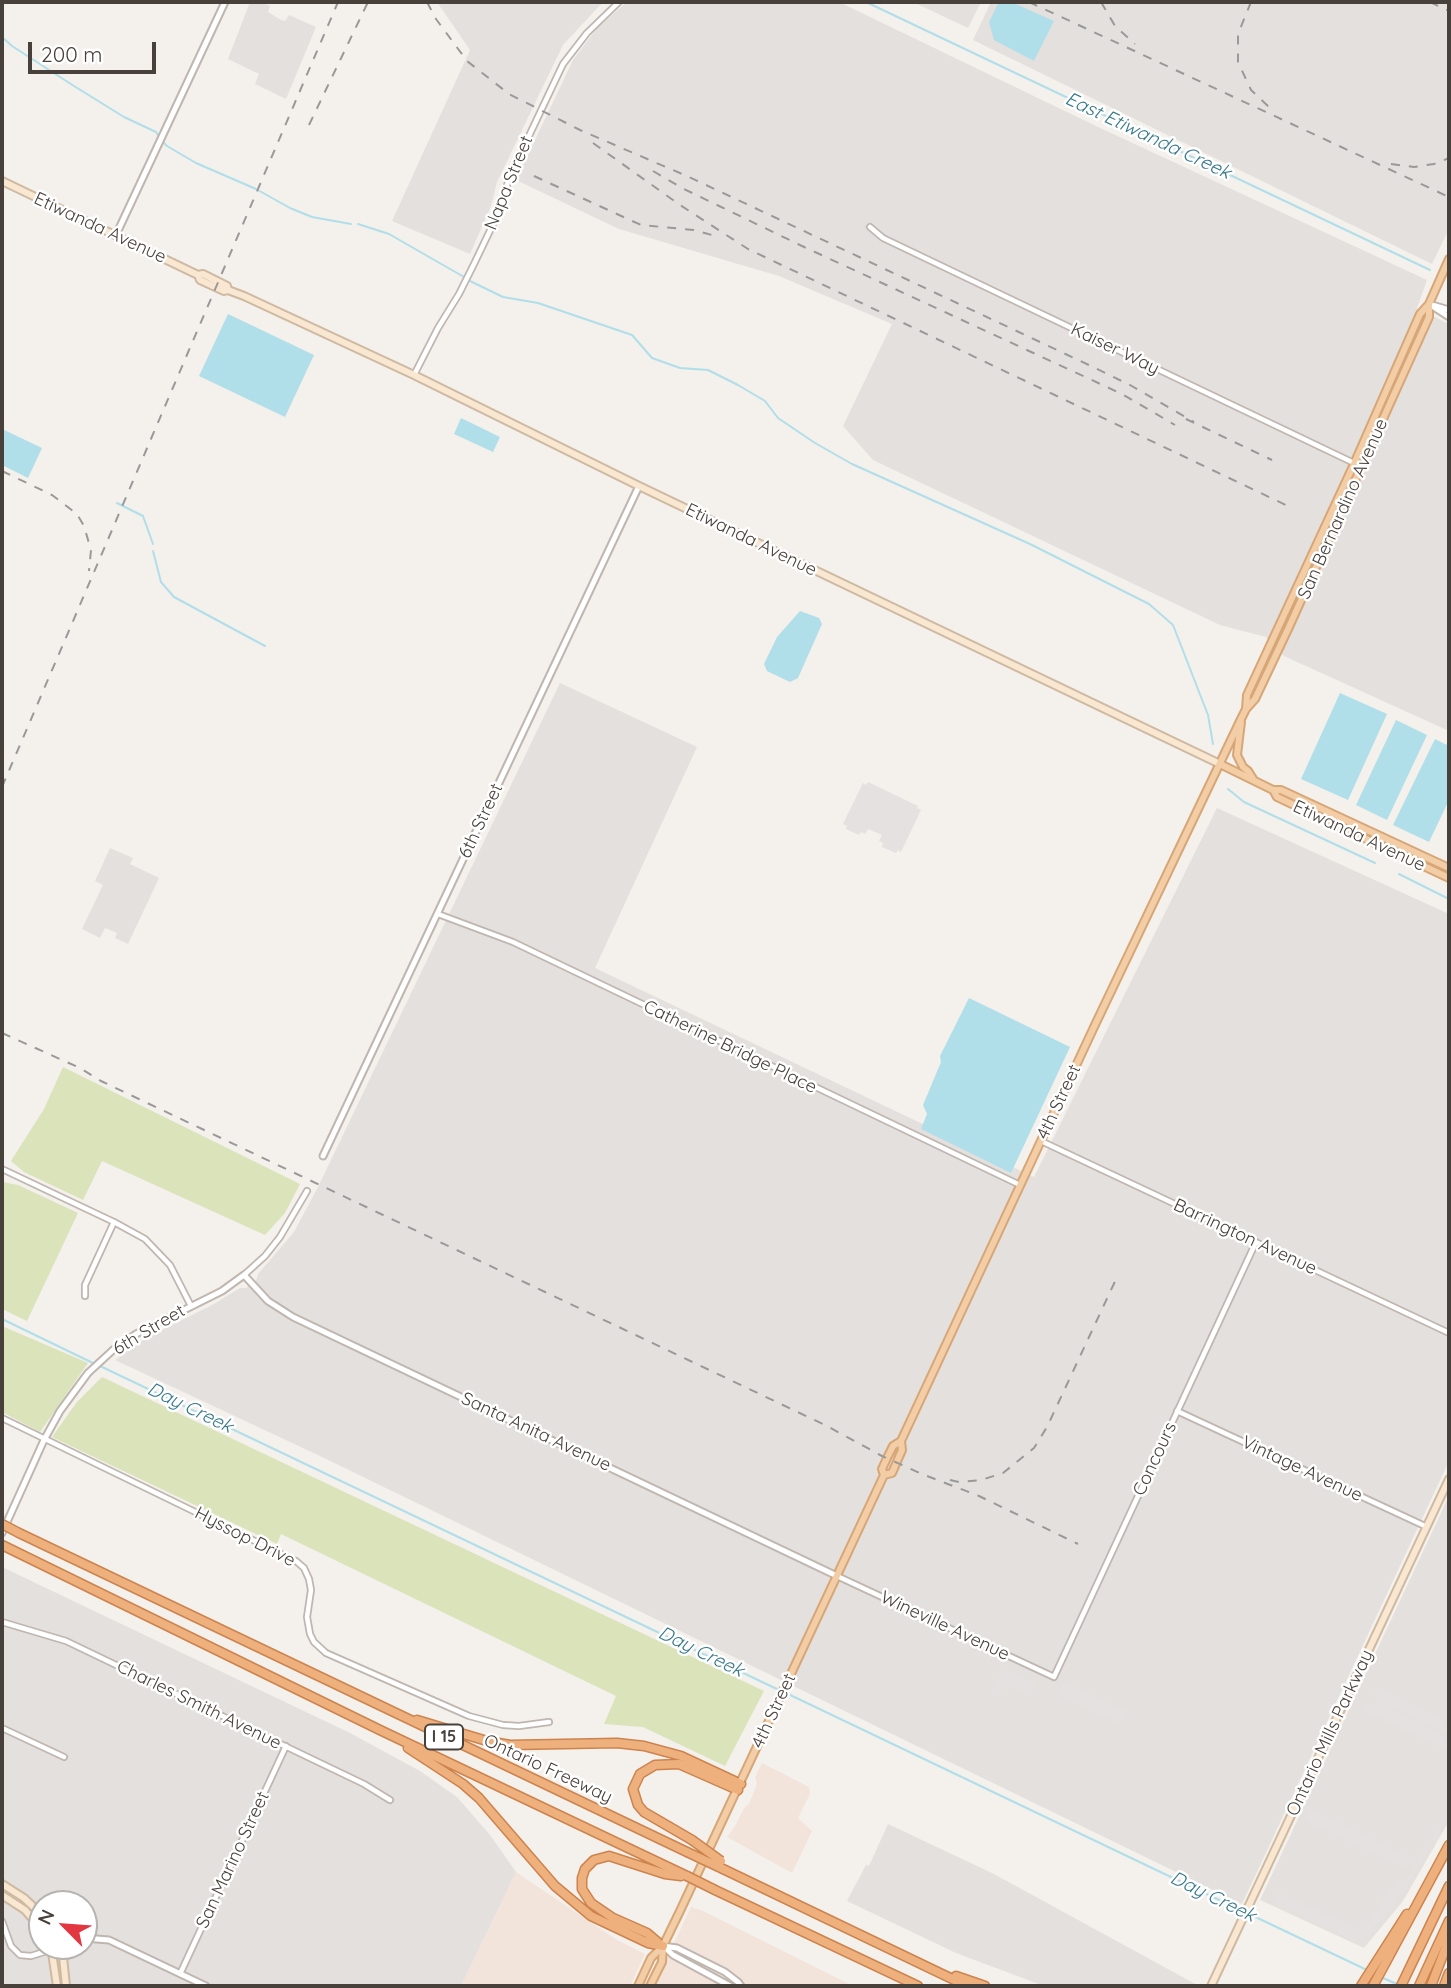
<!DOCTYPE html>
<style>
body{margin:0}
#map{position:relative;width:1451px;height:1988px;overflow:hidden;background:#f4f0ec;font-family:Quicksand,sans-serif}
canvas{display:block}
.frame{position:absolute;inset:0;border:4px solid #48403a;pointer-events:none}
.north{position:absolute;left:28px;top:1890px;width:70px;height:70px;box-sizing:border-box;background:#fff;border:2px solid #b6b3b0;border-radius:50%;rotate:295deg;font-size:19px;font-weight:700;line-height:28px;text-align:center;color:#48403a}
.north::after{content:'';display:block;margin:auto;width:24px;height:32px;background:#e23641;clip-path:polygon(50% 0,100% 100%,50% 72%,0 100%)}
.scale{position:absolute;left:28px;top:42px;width:128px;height:32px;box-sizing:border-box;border:4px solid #48403a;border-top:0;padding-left:9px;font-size:21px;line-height:24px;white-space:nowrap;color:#48403a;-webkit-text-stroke:5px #fff;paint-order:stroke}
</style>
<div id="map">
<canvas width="1451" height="1988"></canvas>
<div class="frame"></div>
<div class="north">N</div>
<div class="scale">200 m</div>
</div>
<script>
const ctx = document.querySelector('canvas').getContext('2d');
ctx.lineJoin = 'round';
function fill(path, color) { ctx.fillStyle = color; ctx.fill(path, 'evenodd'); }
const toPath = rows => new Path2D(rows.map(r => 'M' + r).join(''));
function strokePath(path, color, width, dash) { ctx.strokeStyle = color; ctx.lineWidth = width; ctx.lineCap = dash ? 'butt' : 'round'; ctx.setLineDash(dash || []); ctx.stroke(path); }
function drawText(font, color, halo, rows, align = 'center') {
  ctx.font = font + ' Quicksand,sans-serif'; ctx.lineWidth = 5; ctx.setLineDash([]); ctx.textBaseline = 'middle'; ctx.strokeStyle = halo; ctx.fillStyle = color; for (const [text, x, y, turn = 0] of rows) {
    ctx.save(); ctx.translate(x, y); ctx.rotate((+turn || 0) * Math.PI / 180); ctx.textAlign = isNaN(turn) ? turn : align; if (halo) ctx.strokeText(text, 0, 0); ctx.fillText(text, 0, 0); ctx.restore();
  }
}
const commercial = toPath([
 [762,1763,809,1787,810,1794,798,1818,812,1831,792,1873,727,1837,734,1828,744,1808,749,1804,757,1784,755,1777],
 [516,1872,617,1940,645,1954,630,1986,461,1986],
 [691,1907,703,1911,853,1986,654,1986]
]);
const industrial = toPath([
 [250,2,261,2,270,6,268,12,281,20,285,21,289,15,316,27,286,99,255,84,259,74,228,59],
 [437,2,603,2,563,45,497,182,491,206,470,254,392,221,470,50],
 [627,2,839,2,1096,126,1427,280,1417,308,1449,324,1449,731,1284,656,1266,637,1220,625,873,460,843,426,892,324,779,276,619,229,516,180,573,60,597,28],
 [913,2,981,2,968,28],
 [991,2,1449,2,1449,229,1432,264,973,40],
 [560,683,697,747,595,968,1034,1177,1217,808,1449,914,1449,1461,1242,1904,320,1456,115,1360,146,1338,214,1304,240,1288,246,1288,256,1281,258,1274,294,1232,318,1187],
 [110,848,133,858,130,864,159,878,128,944,115,938,117,933,105,928,100,938,82,929,103,885,95,881],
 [1449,1496,1449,1821,1403,1901,1364,1948,1260,1900],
 [2,1567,350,1733,420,1771,457,1797,490,1835,516,1872,461,1986,2,1986],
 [42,1904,84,1904,84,1946,42,1946],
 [888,1824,994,1874,1199,1986,1044,1986,956,1953,847,1901,866,1865,869,1866]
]);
const green = toPath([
 [63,1067,300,1184,285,1213,265,1235,102,1161,83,1200,24,1172,11,1161,44,1109],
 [2,1182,18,1185,78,1213,27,1321,2,1309],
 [2,1326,88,1363,40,1432,2,1412],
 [102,1377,764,1691,725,1766,643,1727,604,1724,616,1696,281,1534,277,1544,52,1437,77,1402]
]);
const parking = toPath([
 [868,782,918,806,917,808,921,810,901,852,898,850,896,853,882,847,883,843,879,841,882,835,868,829,865,834,861,832,859,835,846,829,847,826,843,824,863,783,866,785],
 [1006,1669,1036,1684,1031,1696,1005,1684,999,1697,991,1693,1000,1673],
 [1064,1681,1126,1711,1119,1724,1057,1694],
 [1375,1687,1449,1722,1449,1735,1378,1701,1374,1690],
 [1377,1703,1449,1738,1449,1751,1364,1711,1366,1707],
 [1449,1807,1449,1814,1399,1900,1362,1941,1358,1938,1356,1942,1274,1903,1279,1892,1357,1929,1356,1932,1358,1933,1374,1917,1372,1915,1398,1878,1406,1881],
 [1310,1810,1410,1857,1406,1865,1404,1867,1312,1824,1306,1818]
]);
const water = toPath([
 [999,2,1011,2,1054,21,1034,61,994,40,989,22],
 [228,314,314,355,285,417,199,376],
 [461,418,500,437,493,452,454,434],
 [2,429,42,448,28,478,2,465],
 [800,611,819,618,822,624,798,678,790,682,767,671,764,664,777,637],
 [1340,693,1387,714,1348,800,1301,779],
 [1396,720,1427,735,1387,820,1356,805],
 [1435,739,1449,746,1449,800,1429,842,1393,825],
 [969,998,1070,1047,1011,1173,921,1129,927,1114,923,1105,941,1062,940,1056]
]);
const stream = toPath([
 [866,2,1430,270],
 [2,37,12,46,74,86,124,117,156,132,158,135],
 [163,142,167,146,196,163,256,189,290,208,312,217,351,224],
 [358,224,389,234,464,277],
 [470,281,503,297,538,303,632,335,652,358,680,368,708,370,738,385,765,401,778,418,815,443,852,464,1030,544,1149,604,1173,625,1208,715,1213,744],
 [117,503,143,516,153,544],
 [153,551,161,582,174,597,265,646],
 [1228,789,1244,802,1375,863],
 [1399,874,1449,899],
 [2,1319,95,1364],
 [100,1366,781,1691],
 [786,1693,1242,1911],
 [1247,1913,1369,1971],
 [1383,1978,1397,1984]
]);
const minor = toPath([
 [870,227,883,238,1356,464],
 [414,375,438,328,459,294,474,264,497,216,510,176,563,64,587,33,619,2],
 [438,914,513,942,1020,1185],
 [1041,1141,1449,1333],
 [2,1169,114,1222,145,1239,170,1265,191,1306],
 [244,1275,265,1256,280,1237,307,1191],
 [85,1296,85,1285,114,1222],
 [1177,1411,1427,1527],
 [2,1418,296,1561,304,1568,309,1579,311,1590,307,1617,310,1634,314,1642,326,1653,469,1716,503,1725,519,1726,549,1722],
 [837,1576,1054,1677,1256,1242],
 [2,1622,66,1641,364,1784,390,1800],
 [2,1728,64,1757],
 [2,1921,11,1946,20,1955,31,1956,60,1947],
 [180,1974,286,1746]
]);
const tertiary = toPath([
 [116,235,225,2],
 [1429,304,1449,317],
 [1432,305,1449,310],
 [323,1156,639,486],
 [2,1533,44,1440,60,1411,88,1373,113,1350,136,1334,222,1291,244,1275,268,1301,293,1317,837,1576],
 [84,1938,109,1940,206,1986],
 [663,1946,677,1948,725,1972,738,1982,741,1986],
 [663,1946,673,1955,730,1986]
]);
const secondary = toPath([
 [2,181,198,275,203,274,227,286,228,290],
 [198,275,200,280,224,291,228,290,244,296,414,375,639,486,1220,764],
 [2,1884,24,1898,42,1915],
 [2,1895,25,1910,42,1930],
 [51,1946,57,1986],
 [59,1946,63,1957,66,1986],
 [1211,1986,1449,1479]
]);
const primary = toPath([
 [1246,709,1247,695,1354,464,1420,314,1429,304,1449,259],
 [1241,722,1237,755,1243,767,1248,771,1253,779],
 [1220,764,1273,790,1281,790,1449,868],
 [1273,790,1277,797,1449,878],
 [884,1475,892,1473,902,1450,901,1441,1094,1027,1241,719,1246,709,1255,699,1289,627,1429,317,1429,304],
 [638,1986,651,1958,663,1946,680,1911,884,1475,882,1469,887,1458,893,1446,901,1441],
 [650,1986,662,1962,663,1946]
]);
const motorway = toPath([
 [19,1533,687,1852],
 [2,1545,382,1731,687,1876],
 [417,1720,487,1741,510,1745,617,1743,644,1746,681,1756,741,1784],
 [408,1748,463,1784,479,1798,555,1886,591,1916,648,1943,663,1946],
 [692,1840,644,1812,638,1805,633,1789,640,1774,655,1765,679,1764,738,1790],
 [723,1869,967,1986],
 [715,1890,918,1986],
 [661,1945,647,1933,613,1918,591,1903,582,1889,582,1878,585,1869,594,1860,609,1856,665,1874,681,1876],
 [956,1976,985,1986],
 [1361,1986,1407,1914],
 [1373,1986,1449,1845],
 [1401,1986,1449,1886],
 [1419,1986,1449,1921],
 [1431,1986,1449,1939],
 [1444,1986,1449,1973]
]);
const rail = toPath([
 [427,2,436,19,467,61,509,94,580,130,689,177,1091,366,1130,385,1194,422],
 [1029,2,1449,197],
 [1101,2,1115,26,1135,44],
 [1251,2,1238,34,1238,62,1251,90,1269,107],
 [1430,2,1449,11],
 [309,125,368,2],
 [593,143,680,205,748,249,1290,507],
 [1391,164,1414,167,1434,164,1449,158],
 [653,171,684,189,802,246,1122,394,1175,425],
 [534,176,641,225,694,230,719,237],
 [1186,419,1272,460],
 [2,471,52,495,77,514,84,526,91,550,89,571],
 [2,787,338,2],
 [2,1033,80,1068,101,1081,825,1425,882,1456,922,1474,979,1496,1078,1544],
 [950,1480,959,1482,981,1480,1003,1473,1034,1448,1047,1427,1118,1275]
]);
const motorwayBridge = toPath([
 [2,1524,19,1533],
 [692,1840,721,1861],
 [687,1852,723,1869],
 [687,1876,715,1890]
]);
const shields = [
 [444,1737,38]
];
const shieldNames = [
 ["I 15",444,1737]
];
const streetNames = [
 ["Napa Street",509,183,-68],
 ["Etiwanda Avenue",100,228,25],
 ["Kaiser Way",1115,349,26],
 ["San Bernardino Avenue",1343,509,-66],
 ["Etiwanda Avenue",751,540,26],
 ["6th Street",481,821,-65],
 ["Etiwanda Avenue",1359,836,25],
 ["Catherine Bridge Place",730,1047,26],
 ["4th Street",1059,1102,-65],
 ["Barrington Avenue",1245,1237,25],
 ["6th Street",149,1330,-31],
 ["Santa Anita Avenue",536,1432,25],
 ["Concours",1155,1459,-65],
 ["Vintage Avenue",1302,1469,25],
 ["Hyssop Drive",245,1537,27],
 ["Wineville Avenue",945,1626,25],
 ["Charles Smith Avenue",199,1705,26],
 ["4th Street",774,1711,-65],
 ["Ontario Mills Parkway",1330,1733,-65],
 ["Ontario Freeway",548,1769,25],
 ["San Marino Street",233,1860,-65]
];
const waterNames = [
 ["East Etiwanda Creek",1148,136,25],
 ["Day Creek",190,1408,26],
 ["Day Creek",701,1652,26],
 ["Day Creek",1213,1897,26]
];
fill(commercial, '#f3e4db');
fill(industrial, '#e4e0dd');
fill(green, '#dae3ba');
fill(parking, '#e4e1e0');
fill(water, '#b0dee9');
strokePath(stream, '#b0dee9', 2);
strokePath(minor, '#bfb6b0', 8);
strokePath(tertiary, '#bfb6b0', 9);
strokePath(secondary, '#ceb9a1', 10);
strokePath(primary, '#d7a677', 10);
strokePath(motorway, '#cd834e', 11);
strokePath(minor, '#fff', 4.5);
strokePath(tertiary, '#fff', 5);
strokePath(secondary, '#f9e7d2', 6);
strokePath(primary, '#f3cda6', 6);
strokePath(motorway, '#eeb17e', 8);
strokePath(rail, '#999', 2, [9, 9]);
strokePath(motorwayBridge, '#cd834e', 11, []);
strokePath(motorwayBridge, '#eeb17e', 8);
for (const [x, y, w] of shields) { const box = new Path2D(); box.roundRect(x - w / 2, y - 12.5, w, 25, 5); ctx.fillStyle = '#fff'; ctx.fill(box); strokePath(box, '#48403a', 2); }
drawText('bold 16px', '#48403a', null, shieldNames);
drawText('18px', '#48403a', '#fff', streetNames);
drawText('italic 19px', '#36798b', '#fff', waterNames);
</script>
